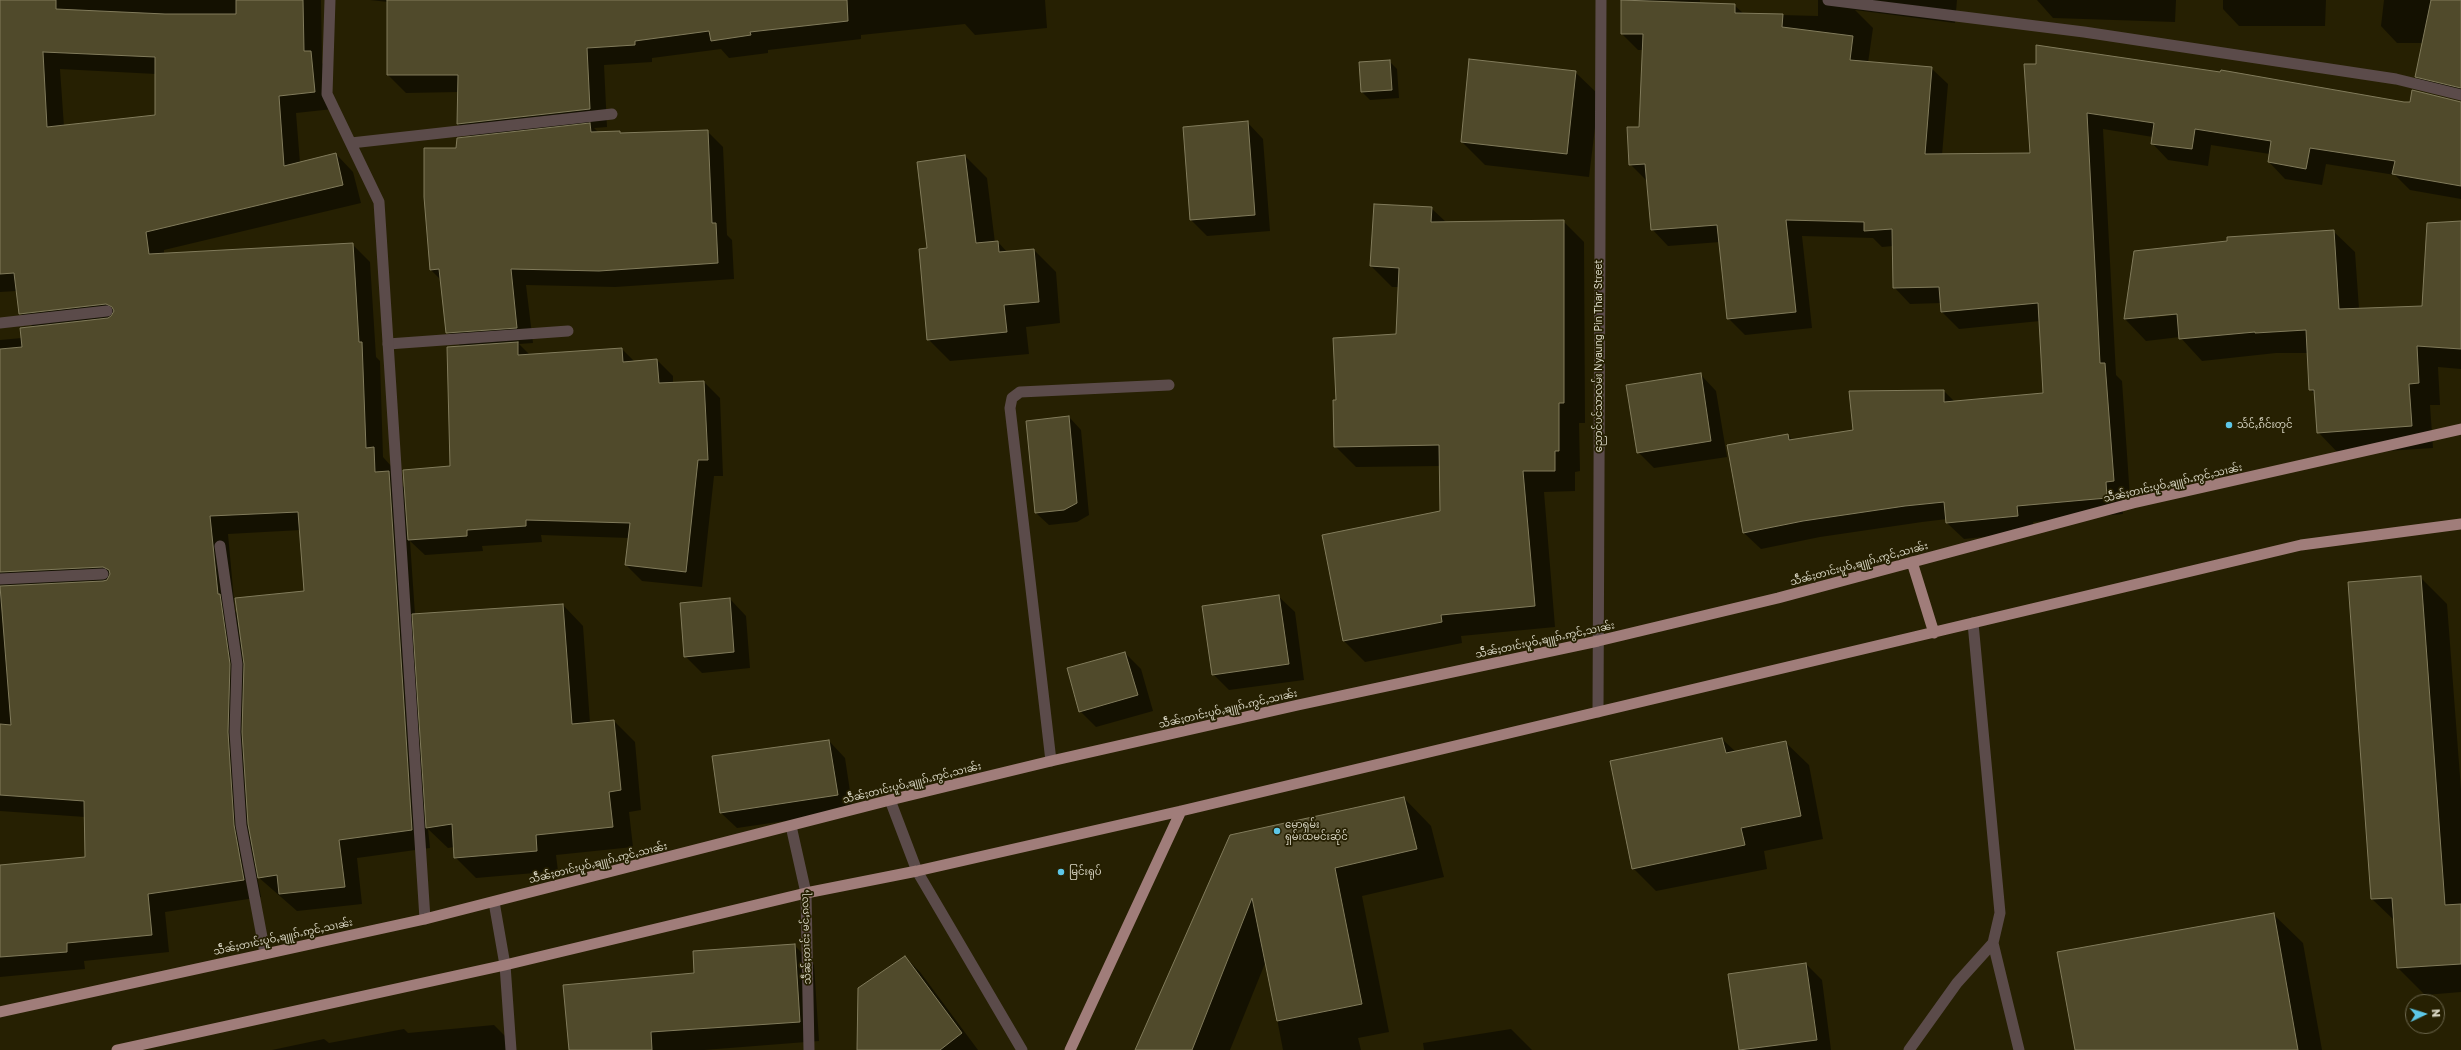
<!DOCTYPE html>
<meta charset="utf-8">
<style>
body{margin:0}
#map{position:relative;width:2461px;height:1050px;overflow:hidden;background:#262002;font-family:"Golos Text",sans-serif}
canvas{display:block}
.north{position:absolute;left:2405px;top:994px;width:40px;height:40px;box-sizing:border-box;background:#262002;border:1px solid #6d684f;border-radius:50%;rotate:86deg;font-size:11px;font-weight:700;line-height:16px;text-align:center;color:#d7d4c2}
.north::after{content:'';display:block;margin:auto;width:14px;height:18px;background:#5dc7e8;clip-path:polygon(50% 0,100% 100%,50% 72%,0 100%)}
</style>
<div id="map">
<canvas width="2461" height="1050"></canvas>
<div class="north">N</div>
</div>
<script>
const ctx = document.querySelector('canvas').getContext('2d');
ctx.lineJoin = 'round';
function fill(path, color) { ctx.fillStyle = color; ctx.fill(path, 'evenodd'); }
const toPath = rows => new Path2D(rows.map(r => 'M' + r).join(''));
function strokePath(path, color, width, dash) { ctx.strokeStyle = color; ctx.lineWidth = width; ctx.lineCap = dash ? 'butt' : 'round'; ctx.setLineDash(dash || []); ctx.stroke(path); }
function drawText(font, color, halo, rows, align = 'center') {
  ctx.font = font + ' "Golos Text","Noto Sans Myanmar",sans-serif'; ctx.lineWidth = 3.5; ctx.setLineDash([]); ctx.textBaseline = 'middle'; ctx.strokeStyle = halo; ctx.fillStyle = color; for (const [text, x, y, turn = 0] of rows) {
    ctx.save(); ctx.translate(x, y); ctx.rotate((+turn || 0) * Math.PI / 180); ctx.textAlign = isNaN(turn) ? turn : align; if (halo) ctx.strokeText(text, 0, 0); ctx.fillText(text, 0, 0); ctx.restore();
  }
}
const shadow = toPath([
 [0,0,321,0,322,63,329,70,333,109,296,113,300,163,336,154,353,172,361,203,164,250,164,255,352,244,370,262,376,357,380,361,383,457,391,466,392,475,405,488,451,467,461,347,447,332,442,281,431,270,457,149,472,138,458,124,459,92,406,93,388,75,388,2,370,0,1045,0,1047,28,975,35,965,24,861,35,861,39,768,50,768,53,729,58,721,49,652,58,652,62,604,65,607,127,594,128,598,132,620,132,622,134,707,131,723,147,727,235,732,240,734,279,615,287,526,285,533,343,519,344,530,355,622,349,635,362,657,360,673,376,673,384,704,382,720,398,723,476,714,476,702,587,642,581,626,565,629,538,541,535,542,542,482,546,483,551,425,555,410,541,415,615,563,605,583,626,590,723,614,721,635,742,641,810,629,812,633,847,556,855,558,871,476,878,455,857,454,847,448,848,428,829,430,848,357,858,362,904,297,911,257,876,261,897,165,912,169,952,84,961,85,969,0,977,0,866,86,858,85,817,0,811,0,340,22,338,33,327,20,313,17,291,0,292],
 [60,69,156,74,156,115,64,127],
 [301,530,305,591,238,614,235,611,228,534],
 [1630,0,1700,0,1700,3,1734,5,1744,14,1818,16,1818,0,1957,0,1955,23,1855,10,1873,28,1868,63,1931,68,1948,84,1942,155,2031,154,2025,65,2404,103,2461,102,2461,199,2410,190,2395,175,2326,164,2322,185,2285,179,2269,162,2270,154,2211,145,2208,166,2168,160,2152,143,2153,137,2103,129,2116,375,2122,381,2130,498,2122,499,2123,514,2033,522,2034,532,1964,539,1947,523,1947,519,1922,522,1820,537,1761,549,1744,533,1787,435,1793,440,1854,431,1944,391,1955,402,2044,394,2040,321,1959,329,1942,312,1941,303,1910,304,1894,287,1893,246,1882,247,1873,238,1802,236,1812,328,1745,335,1728,318,1720,242,1668,246,1652,229,1648,182,1630,164,1640,128,1643,50,1638,50,1622,34],
 [2037,0,2176,0,2175,22,2053,18],
 [2223,0,2326,0,2325,26,2239,26,2223,9],
 [2384,0,2461,0,2461,100,2433,93,2416,76,2424,43,2397,43,2381,26],
 [1389,61,1397,69,1399,98,1370,100,1362,92],
 [1575,72,1599,95,1589,177,1485,165,1462,142],
 [1247,122,1263,139,1270,231,1207,236,1191,220],
 [965,156,987,178,995,243,998,242,1007,252,1034,250,1056,272,1060,323,1026,327,1029,354,950,361,928,339,929,249],
 [1431,208,1446,222,1563,221,1584,242,1585,423,1579,423,1580,471,1575,472,1575,491,1544,492,1555,627,1461,636,1462,643,1365,662,1344,641,1323,536,1441,512,1440,466,1356,467,1335,446,1337,401,1397,335,1399,287,1392,287,1371,266],
 [2461,222,2461,369,2438,367,2440,405,2430,405,2433,448,2339,454,2318,432,2315,394,2310,389,2308,353,2276,353,2202,361,2180,337,2146,341,2125,319,2135,251,2333,231,2355,252,2359,309,2423,306],
 [2182,312,2182,314,2149,318,2149,316],
 [1700,374,1716,391,1727,457,1654,468,1638,452],
 [1069,417,1081,430,1089,515,1077,522,1049,525,1036,513],
 [2420,577,2447,604,2461,790,2461,992,2425,995,2398,968,2395,921,2372,899],
 [1278,596,1295,612,1304,680,1229,690,1213,674],
 [730,599,746,616,750,668,702,673,685,656],
 [1125,653,1141,669,1153,711,1096,727,1080,711],
 [1722,739,1736,752,1785,742,1809,765,1823,839,1764,851,1767,869,1656,891,1633,868],
 [829,741,845,758,853,811,737,828,720,812],
 [1404,798,1431,826,1444,877,1362,896,1389,1032,1358,1038,1361,1050,1283,1050,1266,961,1230,1050,1136,1050,1230,836],
 [2273,914,2303,943,2322,1050,2076,1050],
 [794,945,814,965,819,1041,704,1050,570,1050,695,974],
 [905,957,920,972,978,1050,858,1050],
 [1806,964,1822,980,1831,1050,1740,1050,1729,975],
 [494,1025,513,1044,514,1050,272,1050,324,1039,329,1043,404,1029,408,1033],
 [1511,1029,1532,1050,1424,1050,1423,1043]
]);
const building = toPath([
 [0,0,56,0,56,9,165,14,236,14,236,0,303,0,304,51,311,51,315,92,279,96,284,166,336,153,343,185,146,232,149,254,353,243,359,342,362,342,366,448,374,447,375,472,389,471,412,830,339,840,345,887,279,894,277,875,258,878,248,824,242,732,244,664,235,598,304,591,298,512,210,516,218,594,220,594,230,664,228,732,234,825,244,880,148,894,152,935,67,943,67,952,0,957,0,865,85,857,84,801,0,795,0,724,11,725,0,586,103,581,107,580,110,574,109,570,103,567,0,572,0,349,22,347,20,328,108,318,111,316,114,311,112,307,106,304,19,314,14,273,0,274,0,0],
 [43,52,155,57,155,115,47,127,43,52],
 [387,0,847,0,848,21,750,32,751,35,711,41,709,31,635,41,635,45,587,48,590,109,457,124,458,75,387,75,387,0],
 [1621,0,1735,4,1735,13,1783,14,1782,27,1853,36,1850,60,1932,67,1925,154,2030,153,2024,64,2036,64,2036,45,2220,72,2221,70,2404,102,2410,102,2412,90,2461,102,2461,186,2392,174,2395,161,2310,148,2306,169,2268,162,2271,141,2195,129,2192,149,2151,144,2154,123,2087,113,2100,363,2105,363,2114,481,2106,482,2107,498,2017,506,2018,516,1946,523,1944,502,1905,506,1803,521,1743,533,1727,445,1788,434,1789,440,1853,430,1849,391,1944,390,1944,402,2043,393,2038,303,1941,312,1939,287,1893,288,1892,229,1864,231,1864,222,1786,220,1796,312,1727,319,1717,225,1651,230,1645,164,1629,165,1627,127,1639,127,1643,34,1621,34,1621,0],
 [2431,0,2461,0,2461,88,2415,77,2431,0],
 [1469,59,1576,71,1567,154,1461,142,1469,59],
 [1390,60,1392,90,1361,92,1359,62,1390,60],
 [1248,121,1255,215,1190,220,1183,127,1248,121],
 [590,123,591,132,620,131,620,133,708,130,712,223,716,223,718,263,599,271,511,269,517,328,446,333,439,269,430,270,424,197,424,148,456,148,457,138,590,123],
 [965,155,976,243,998,241,999,252,1034,249,1039,302,1004,305,1007,332,927,340,919,249,927,248,917,162,965,155],
 [1374,204,1432,207,1431,222,1564,220,1564,403,1559,403,1559,451,1555,451,1555,471,1523,471,1535,606,1441,615,1442,622,1343,641,1322,535,1440,511,1439,445,1334,447,1333,400,1336,400,1333,338,1396,334,1399,268,1370,266,1374,204],
 [2461,221,2461,349,2417,346,2419,383,2409,384,2412,426,2317,433,2314,390,2309,390,2306,330,2255,333,2255,332,2179,339,2177,314,2124,319,2134,251,2227,241,2227,237,2334,230,2339,309,2422,306,2427,223,2461,221],
 [518,342,518,355,622,348,623,362,657,359,659,383,704,381,708,460,698,460,686,572,625,565,630,523,526,520,526,526,467,530,467,536,408,540,403,470,450,466,447,347,518,342],
 [1701,373,1711,441,1637,453,1626,385,1701,373],
 [1069,416,1077,503,1064,510,1035,513,1026,421,1069,416],
 [2421,576,2445,905,2461,904,2461,964,2397,968,2392,898,2371,899,2348,582,2421,576],
 [1279,595,1289,664,1212,675,1202,606,1279,595],
 [730,598,734,652,684,657,680,603,730,598],
 [563,604,572,724,614,720,621,790,609,792,613,827,536,835,537,851,454,858,452,824,426,828,412,614,563,604],
 [1125,652,1138,695,1079,712,1067,668,1125,652],
 [1722,738,1726,753,1786,741,1801,816,1741,828,1745,845,1632,869,1610,761,1722,738],
 [829,740,838,795,720,813,712,756,829,740],
 [1404,797,1417,849,1335,868,1362,1004,1277,1021,1252,898,1192,1050,1135,1050,1230,835,1404,797],
 [2274,913,2298,1050,2075,1050,2057,952,2274,913],
 [795,944,800,1022,651,1032,652,1050,569,1050,563,985,694,973,693,951,795,944],
 [905,956,962,1033,940,1050,857,1050,858,988,905,956],
 [1806,963,1817,1040,1739,1050,1728,974,1806,963]
]);
const service = toPath([
 [388,344,568,331]
]);
const minor = toPath([
 [330,0,327,94,379,202,425,919],
 [1828,0,2084,32,2396,79,2461,95],
 [351,143,612,114],
 [0,323,107,311],
 [220,546,237,664,235,732,241,825,265,953],
 [0,579,103,574],
 [1598,712,1601,0],
 [1051,761,1010,408,1012,398,1020,392,1169,385],
 [890,800,917,871,1022,1050],
 [791,826,806,893,809,1050],
 [494,902,505,965,511,1050],
 [1993,943,2019,1050],
 [1909,1050,1957,983,1993,943,2000,913,1973,623]
]);
const trunk = toPath([
 [1912,562,1934,633],
 [0,1012,425,919,890,800,1051,761,1298,705,1598,641,1778,598,2133,503,2461,429],
 [117,1050,505,965,806,893,917,871,1181,811,2301,545,2461,524],
 [1070,1050,1181,811]
]);
const markers = [
 [2229,425,4,"#5dc7e8"],
 [1277,831,4,"#5dc7e8"],
 [1061,872,4,"#5dc7e8"]
];
const streetNames = [
 ["ညောင်ပင်သာလမ်း Nyaung Pin Thar Street",1599,356,-90],
 ["သဵႅၼ်ႈတၢင်းပူဝ်ႇၶျူၵ်ႉဢွင်ႇသၢၼ်း",2173,483,-13],
 ["သဵႅၼ်ႈတၢင်းပူဝ်ႇၶျူၵ်ႉဢွင်ႇသၢၼ်း",1859,564,-15],
 ["သဵႅၼ်ႈတၢင်းပူဝ်ႇၶျူၵ်ႉဢွင်ႇသၢၼ်း",1545,640,-12],
 ["သဵႅၼ်ႈတၢင်းပူဝ်ႇၶျူၵ်ႉဢွင်ႇသၢၼ်း",1228,709,-13],
 ["သဵႅၼ်ႈတၢင်းပူဝ်ႇၶျူၵ်ႉဢွင်ႇသၢၼ်း",912,783,-14],
 ["သဵႅၼ်ႈတၢင်းပူဝ်ႇၶျူၵ်ႉဢွင်ႇသၢၼ်း",598,863,-14],
 ["သဵႅၼ်ႈတၢင်းပူဝ်ႇၶျူၵ်ႉဢွင်ႇသၢၼ်း",283,937,-12],
 ["သဵၼ်ႈတၢင်း မင်ႇၵလႃႇ",806,937,-92]
];
const poiNames = [
 ["သႅင်ႇၵဵင်းတုင်",2237,425],
 ["မောရှမ်း",1285,825],
 ["ရှမ်းထမင်းဆိုင်",1285,837],
 ["မြင်းရုပ်",1069,872]
];
fill(shadow, '#0007');
fill(building, '#504a2b');
strokePath(building, '#817b5b', 1);
strokePath(service, '#5b4b4a', 11);
strokePath(minor, '#5b4b4a', 11);
strokePath(trunk, '#a07d7a', 11);
for (const [x, y, r, color] of markers) { const dot = new Path2D(); dot.arc(x, y, r, 0, 2 * Math.PI); ctx.fillStyle = color; ctx.fill(dot); strokePath(dot, '#262002', 1.5); }
drawText('10px', '#d7d4c2', '#262002', streetNames);
drawText('10px', '#d7d4c2', '#262002', poiNames, 'left');
</script>
